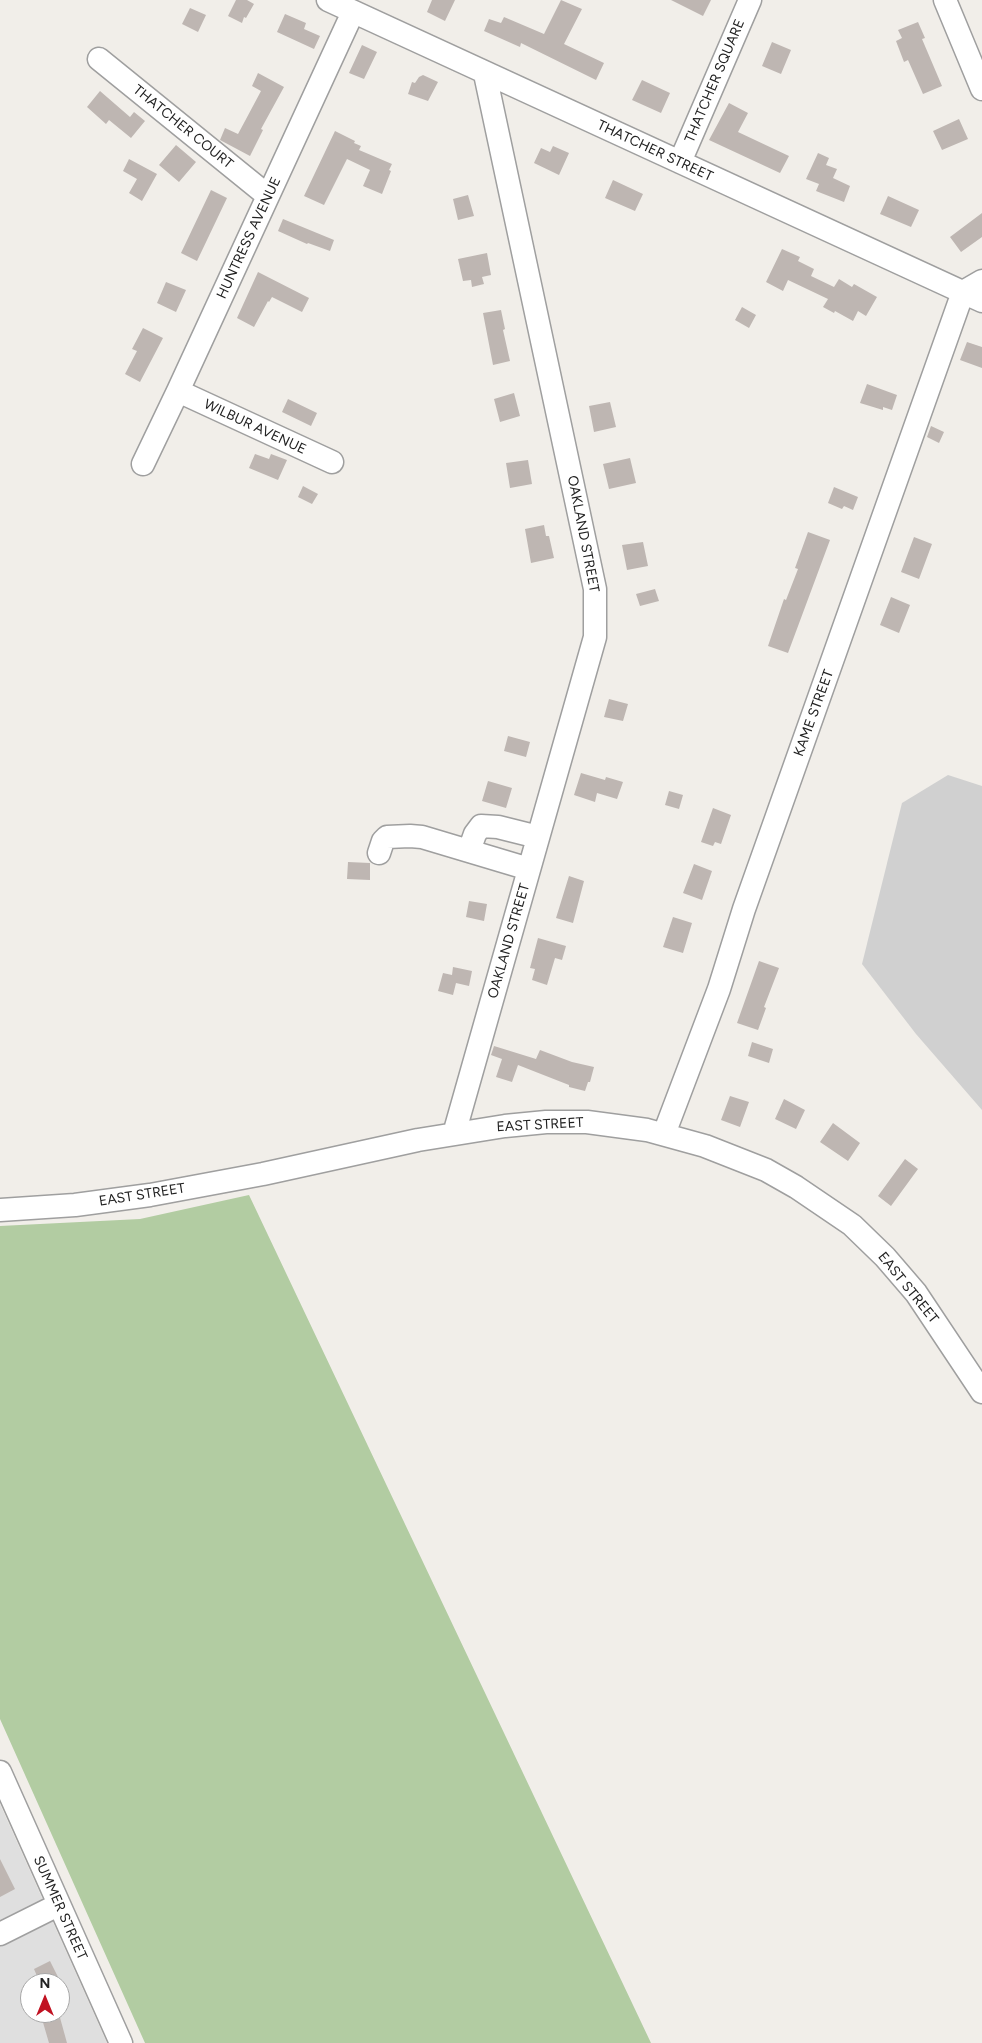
<!DOCTYPE html>
<style>
body{margin:0}
#map{position:relative;width:982px;height:2043px;overflow:hidden;background:#f1eee9;font-family:Figtree,sans-serif}
canvas{display:block}
.north{position:absolute;left:20px;top:1973px;width:50px;height:50px;box-sizing:border-box;background:#fff;border:1px solid #a7a7a7;border-radius:50%;rotate:0deg;font-size:14px;font-weight:700;line-height:20px;text-align:center;color:#222}
.north::after{content:'';display:block;margin:auto;width:18px;height:22px;background:#c11222;clip-path:polygon(50% 0,100% 100%,50% 72%,0 100%)}
</style>
<div id="map">
<canvas width="982" height="2043"></canvas>
<div class="north">N</div>
</div>
<script>
const ctx = document.querySelector('canvas').getContext('2d');
ctx.lineJoin = 'round';
function fill(path, color) { ctx.fillStyle = color; ctx.fill(path, 'evenodd'); }
const toPath = rows => new Path2D(rows.map(r => 'M' + r).join(''));
function strokePath(path, color, width, dash) { ctx.strokeStyle = color; ctx.lineWidth = width; ctx.lineCap = dash ? 'butt' : 'round'; ctx.setLineDash(dash || []); ctx.stroke(path); }
function drawText(font, color, halo, rows, align = 'center') {
  ctx.font = font + ' Figtree,sans-serif'; ctx.lineWidth = 4; ctx.setLineDash([]); ctx.textBaseline = 'middle'; ctx.strokeStyle = halo; ctx.fillStyle = color; for (const [text, x, y, turn = 0] of rows) {
    ctx.save(); ctx.translate(x, y); ctx.rotate((+turn || 0) * Math.PI / 180); ctx.textAlign = isNaN(turn) ? turn : align; if (halo) ctx.strokeText(text, 0, 0); ctx.fillText(text, 0, 0); ctx.restore();
  }
}
const residential = toPath([
 [0,1804,107,2043,0,2043],
 [30,1983,60,1983,60,2013,30,2013]
]);
const religious = toPath([
 [948,775,982,786,982,1110,916,1034,862,964,902,803]
]);
const forest = toPath([
 [249,1195,651,2043,145,2043,0,1719,0,1226,140,1219]
]);
const building = toPath([
 [236,0,247,0,254,4,246,18,244,17,242,23,228,16],
 [432,0,455,0,445,21,427,12],
 [561,0,582,9,564,44,604,63,596,80,521,43,520,47,484,31,489,19,501,23,504,17,544,34],
 [671,0,711,0,703,16],
 [190,8,206,15,198,32,182,24],
 [285,14,306,23,304,29,320,36,314,49,277,32],
 [918,22,925,38,922,39,942,86,923,94,908,60,904,62,896,41,902,38,898,30],
 [772,42,791,50,781,74,762,66],
 [362,45,377,52,364,79,349,73],
 [258,73,284,87,261,129,263,130,250,156,220,140,225,128,238,134,245,121,261,91,252,86],
 [423,75,438,82,428,101,408,94,412,82,415,83,419,77],
 [642,80,670,93,661,113,632,100],
 [100,91,130,117,134,112,145,121,131,138,109,120,106,124,87,107],
 [729,103,748,113,738,132,789,156,780,173,709,140],
 [959,119,968,139,942,150,933,131],
 [335,131,355,141,354,143,361,146,359,150,392,164,389,170,391,171,382,194,363,186,370,170,347,159,324,205,304,196],
 [176,145,196,162,179,182,159,165],
 [553,146,569,153,559,175,534,163,541,148,550,152],
 [818,153,829,158,826,165,837,169,833,178,850,186,844,202,816,191,819,184,806,179],
 [129,159,157,174,142,201,129,193,137,179,123,171],
 [613,180,643,194,635,211,605,198],
 [211,190,227,198,197,261,181,253],
 [468,195,474,216,458,220,453,199],
 [888,196,919,210,911,227,880,214],
 [982,213,982,237,961,252,950,237],
 [283,219,334,240,330,251,308,243,307,244,278,231],
 [782,249,800,257,798,261,814,269,811,276,834,287,839,279,852,287,854,284,877,297,866,316,858,311,853,321,835,311,834,313,823,307,828,299,788,280,783,291,766,282],
 [487,253,491,275,482,277,484,284,472,287,471,280,463,281,458,259],
 [258,272,309,298,302,312,272,297,269,302,268,301,254,327,237,318],
 [166,282,186,290,176,312,157,303],
 [742,307,756,315,749,328,735,320],
 [501,310,505,329,503,330,510,361,493,365,483,313],
 [143,328,163,338,140,382,125,374,137,351,132,349],
 [967,342,982,347,982,368,960,360],
 [867,384,897,395,892,410,883,407,883,410,860,403],
 [514,393,520,416,500,422,494,399],
 [288,399,317,413,311,426,282,412],
 [610,402,616,427,594,432,589,406],
 [931,426,944,432,939,443,927,437],
 [255,454,269,459,271,454,287,460,278,480,249,468],
 [630,458,636,483,609,489,603,464],
 [528,460,532,484,510,488,506,463],
 [303,486,318,494,312,504,298,497],
 [834,487,858,497,853,510,844,506,842,509,828,503],
 [544,525,546,536,549,536,554,558,531,563,525,529],
 [808,532,830,540,788,653,768,646,784,599,786,600,798,569,795,568],
 [914,537,932,544,919,579,901,572],
 [643,542,648,566,627,570,622,545],
 [655,589,659,601,640,606,636,594],
 [891,597,910,605,899,633,880,625],
 [609,699,628,704,623,721,604,717],
 [508,736,530,742,526,757,504,751],
 [581,773,605,780,606,777,623,782,617,799,597,793,595,802,574,795],
 [488,781,512,788,506,808,482,801],
 [669,791,683,795,679,809,665,805],
 [713,808,731,815,721,844,715,842,713,846,701,842],
 [348,862,370,863,370,880,347,879],
 [694,864,712,871,702,900,683,893],
 [569,876,584,881,573,923,556,918],
 [469,901,487,904,484,921,466,917],
 [673,917,692,923,683,953,663,947],
 [538,938,566,946,562,960,555,958,547,985,532,980,535,969,530,968],
 [759,961,779,968,764,1007,766,1008,758,1030,737,1023],
 [453,967,472,971,469,986,456,983,453,995,438,991,443,973,452,975],
 [752,1042,773,1049,769,1063,748,1056],
 [494,1046,536,1059,540,1050,572,1062,594,1067,590,1082,588,1082,585,1091,569,1087,569,1085,518,1065,512,1082,496,1077,502,1059,491,1055],
 [730,1096,749,1102,740,1127,721,1120],
 [784,1099,805,1110,796,1129,775,1119],
 [833,1123,860,1143,848,1161,820,1142],
 [905,1159,918,1169,891,1206,878,1196],
 [0,1859,15,1889,0,1897],
 [50,1961,61,1983,40,1983,34,1969],
 [59,2014,67,2043,49,2043,42,2019]
]);
const minor = toPath([
 [328,0,982,301],
 [945,0,982,89],
 [99,59,268,196],
 [680,162,750,0],
 [178,391,332,462],
 [143,464,178,391,353,12],
 [469,851,475,834,481,826,498,827,538,837],
 [379,853,383,841,387,837,410,836,422,837,529,869],
 [454,1134,595,637,595,589,485,74],
 [664,1134,719,989,744,909,963,292,982,281],
 [0,1210,75,1205,150,1195,263,1174,418,1140,505,1126,546,1122,587,1122,647,1130,705,1146,766,1170,796,1187,852,1225,885,1257,916,1293,982,1392],
 [0,1772,121,2043],
 [0,1934,58,1905]
]);
const streetNames = [
 ["THATCHER SQUARE",715,81,-67],
 ["THATCHER COURT",183,127,39],
 ["THATCHER STREET",655,151,25],
 ["HUNTRESS AVENUE",249,238,-65],
 ["WILBUR AVENUE",255,427,25],
 ["OAKLAND STREET",583,534,79],
 ["KAME STREET",814,713,-70],
 ["OAKLAND STREET",509,941,-74],
 ["EAST STREET",540,1125,-3],
 ["EAST STREET",142,1195,-9],
 ["EAST STREET",908,1288,51],
 ["SUMMER STREET",60,1908,66]
];
fill(residential, '#dfdfdf');
fill(religious, '#d0d0d0');
fill(forest, '#b2cca2');
fill(building, '#beb6b2');
strokePath(minor, '#9f9f9f', 25);
strokePath(minor, '#fff', 22);
drawText('14px', '#222', '#fff', streetNames);
</script>
